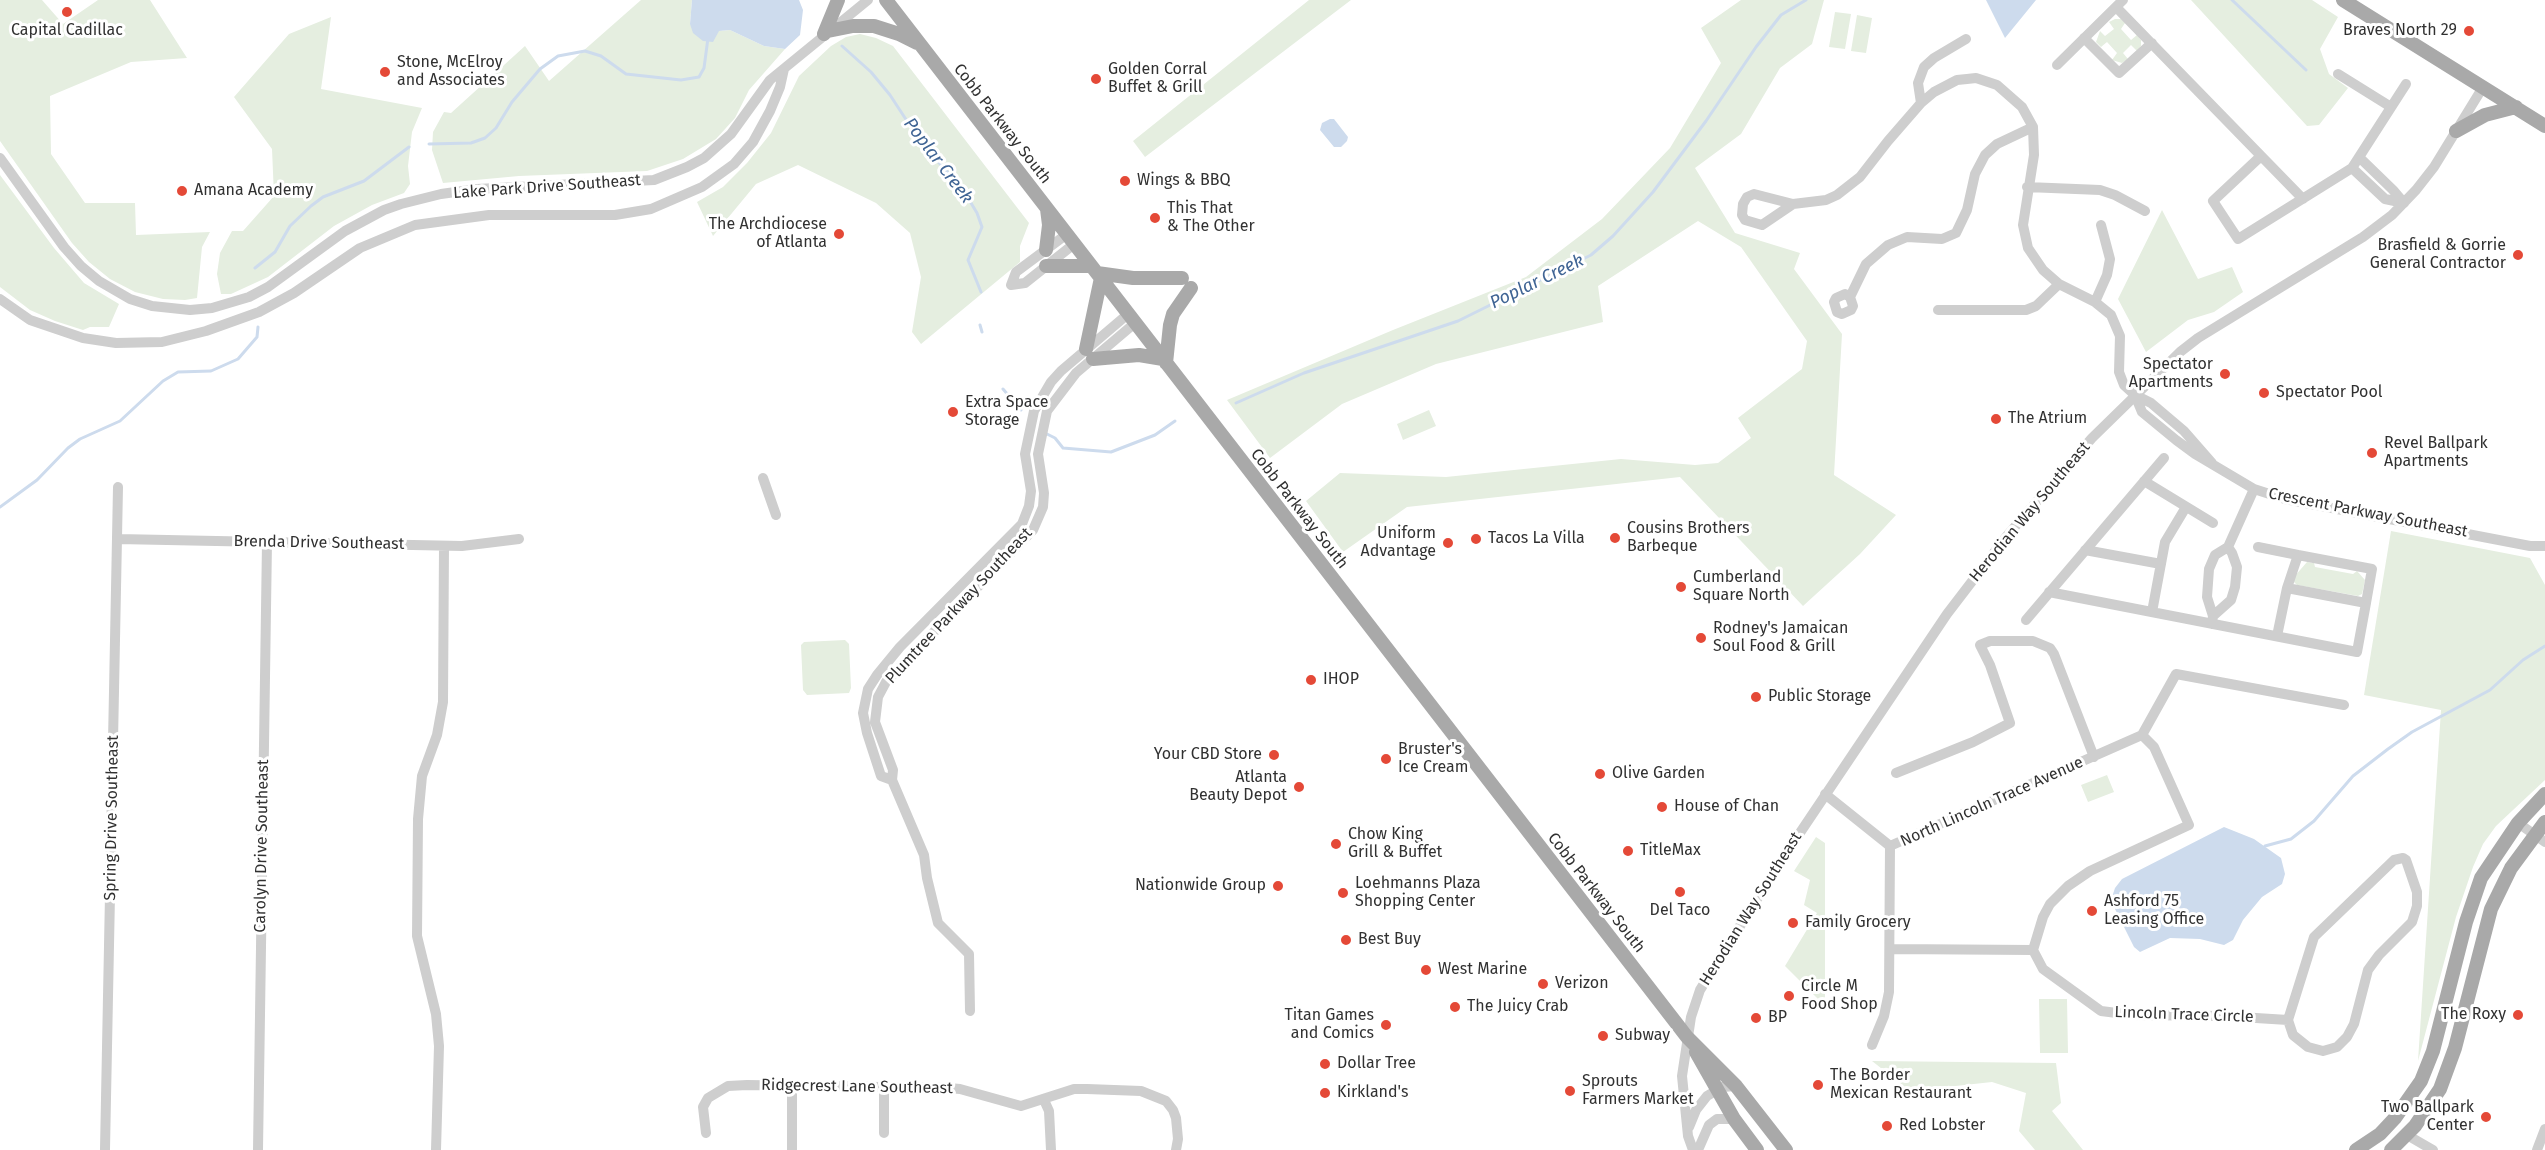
<!DOCTYPE html>
<style>
body{margin:0}
canvas{display:block;background:#fff}
</style>
<canvas width="2545" height="1150"></canvas>
<script>
const ctx = document.querySelector('canvas').getContext('2d');
ctx.lineJoin = 'round';
function fill(path, color) { ctx.fillStyle = color; ctx.fill(path, 'evenodd'); }
const toPath = rows => new Path2D(rows.map(r => 'M' + r).join(''));
function strokePath(path, color, width, dash) { ctx.strokeStyle = color; ctx.lineWidth = width; ctx.lineCap = dash ? 'butt' : 'round'; ctx.setLineDash(dash || []); ctx.stroke(path); }
function drawText(font, color, halo, rows, align = 'center') {
  ctx.font = font + ' "Fira Sans",sans-serif'; ctx.lineWidth = 6; ctx.setLineDash([]); ctx.textBaseline = 'middle'; ctx.strokeStyle = halo; ctx.fillStyle = color; for (const [text, x, y, turn = 0] of rows) {
    ctx.save(); ctx.translate(x, y); ctx.rotate((+turn || 0) * Math.PI / 180); ctx.textAlign = isNaN(turn) ? turn : align; if (halo) ctx.strokeText(text, 0, 0); ctx.fillText(text, 0, 0); ctx.restore();
  }
}
const green = toPath([
 [0,0,42,0,63,24,98,0,150,0,187,58,131,62,50,96,51,154,85,203,135,203,136,235,210,232,202,247,197,298,185,300,163,299,135,292,110,279,89,262,72,243,0,141],
 [641,0,692,0,690,24,719,31,730,30,764,46,785,49,749,90,735,118,716,139,683,159,647,171,519,176,443,183,432,150,433,132,444,112,451,113,525,46,549,81],
 [1309,0,1351,0,1145,157,1133,141],
 [1741,0,1824,0,1812,44,1780,68,1741,134,1695,168,1735,233,1800,253,1794,269,1842,334,1834,475,1896,515,1860,554,1803,606,1680,477,1407,507,1343,552,1306,501,1340,473,1446,477,1621,459,1695,465,1718,463,1751,438,1738,418,1802,369,1807,341,1741,247,1698,221,1598,286,1603,322,1436,364,1342,404,1270,458,1227,400,1393,330,1526,277,1602,219,1670,148,1721,63,1701,28],
 [2191,0,2312,0,2338,17,2320,49,2329,74,2348,88,2319,125,2307,126],
 [1835,12,1851,14,1845,49,1829,47],
 [1857,15,1872,18,1866,53,1851,51],
 [331,17,321,89,422,108,412,132,408,166,410,184,404,193,372,205,334,226,268,277,231,294,221,294,217,274,220,253,232,231,243,231,274,196,272,149,234,97,289,34],
 [2115,19,2121,19,2125,23,2121,29,2131,40,2137,35,2141,40,2141,46,2137,51,2131,45,2123,53,2128,59,2122,63,2112,60,2117,53,2107,42,2101,47,2096,42,2100,31,2105,36,2114,29,2109,22],
 [860,34,876,38,893,46,1029,223,1020,246,1020,262,921,344,912,332,921,277,910,233,876,203,798,165,756,184,713,236,697,202,723,187,747,163,771,133,799,76,831,46,846,37],
 [0,175,54,248,84,283,119,304,109,327,90,327,83,330,55,321,30,310,0,287],
 [2162,210,2198,279,2232,267,2243,292,2214,312,2188,320,2146,352,2118,299],
 [1429,410,1436,426,1403,440,1397,424],
 [2391,531,2530,558,2545,585,2545,780,2496,826,2483,844,2473,867,2456,917,2418,1061,2441,710,2364,695],
 [2307,562,2314,563,2315,567,2353,574,2357,571,2365,580,2362,594,2358,596,2297,585,2294,582,2294,577],
 [845,640,849,644,851,688,849,693,807,695,803,690,801,645,804,642],
 [2107,775,2114,792,2088,802,2081,785],
 [1816,837,1825,843,1825,1006,1785,966,1817,913,1804,905,1810,880,1794,871],
 [2039,999,2067,999,2068,1053,2040,1053],
 [1872,1061,2056,1063,2061,1103,2052,1111,2083,1150,2035,1150,2019,1131,2026,1093,1992,1082,1910,1091]
]);
const water = toPath([
 [692,0,799,0,803,10,800,35,785,49,764,46,730,30,719,31,713,42,703,41,693,33,690,24],
 [1986,0,2036,0,2005,38],
 [1330,119,1334,119,1348,137,1347,141,1341,147,1334,147,1320,130,1322,123],
 [2224,827,2254,839,2281,858,2285,874,2282,884,2262,897,2243,920,2233,940,2224,945,2200,939,2170,938,2140,952,2134,947,2113,905,2112,897,2115,888,2122,879]
]);
const stream = toPath([
 [2232,0,2306,70],
 [842,46,871,72,890,95,922,144,962,188,977,213,982,227,968,260,981,292],
 [429,144,471,143,485,138,496,128,512,102,540,69,558,56,585,51,601,56,626,74,681,80,699,77,704,68,708,38],
 [255,268,275,252,290,226,311,206,323,197,364,181,409,147],
 [980,325,982,332],
 [1003,389,1021,410],
 [1236,403,1304,373,1458,321,1591,255,1613,236,1653,192,1706,121,1756,47,1781,15,1806,0],
 [1045,433,1055,438,1063,448,1111,452,1155,435,1175,421],
 [0,507,37,480,68,448,80,439,120,421,163,381,178,372,211,371,238,359,257,337,258,327],
 [2265,846,2291,839,2314,821,2353,776,2388,749,2412,732,2490,690,2523,660,2545,646]
]);
const minor = toPath([
 [2116,7,2303,199],
 [2084,38,2119,73,2152,43],
 [2057,65,2123,0],
 [2338,74,2391,107],
 [1921,103,1918,83,1924,67,1934,58,1966,39],
 [2261,156,2213,201,2238,239,2352,168,2406,84],
 [2359,157,2393,190,2404,203],
 [0,158,64,247,81,266,99,281,130,299,152,306,190,310,212,308,249,297,268,287,345,231,384,210,401,204,441,194,477,189,654,180,687,167,704,158,731,134,770,80,868,0],
 [2352,168,2385,199,2404,203],
 [2027,187,2100,190,2115,195,2145,211],
 [1793,204,1762,225,1745,220,1742,215,1743,204,1747,197,1754,194,1793,204,1826,200,1837,195,1860,177,1888,141,1921,103,1934,92,1957,80,1967,79,1976,78,1997,85,2022,107,2033,127,2034,155,2023,225,2028,248,2043,270,2059,284,2095,302,2111,315,2120,336,2119,372,2124,385,2135,395,2151,403,2184,431,2212,463],
 [1011,285,1025,283,1074,244],
 [1011,285,1016,272,1067,234],
 [1850,297,1845,294,1836,298,1834,302,1837,312,1842,314,1851,310,1853,306,1850,297,1866,264,1888,245,1907,237,1942,239,1956,233,1967,210,1975,174,1985,155,1997,144,2033,127],
 [0,299,30,320,83,338,116,343,162,342,206,331,259,312,294,293,360,248,415,225,489,215,615,215,651,209,702,187,734,164,753,142,770,111,780,87,784,69],
 [2095,302,2107,275,2110,259,2101,225],
 [1938,310,2026,310,2036,306,2059,284],
 [2135,395,2142,412,2176,440,2195,454,2254,489,2285,499,2530,546,2545,546],
 [763,478,776,515],
 [2144,481,2213,523],
 [118,539,462,546,519,539],
 [2258,547,2298,555,2287,588,2366,603,2372,569,2298,555],
 [2085,550,2161,564],
 [2049,592,2357,652,2366,603],
 [2152,612,2165,542,2186,507],
 [2213,616,2231,600,2235,587,2237,567,2232,553,2228,547],
 [2026,620,2164,458],
 [2212,624,2213,616,2207,597,2209,569,2215,555,2228,547,2254,489],
 [2277,636,2287,588],
 [1896,773,1973,742,2010,723,1990,665,1980,645,1990,641,2033,641,2050,648,2054,654,2094,757],
 [892,780,881,776,867,733,863,713,868,689,877,675,900,647,1022,524,1029,506,1031,491,1025,454,1034,411,1051,382,1061,371,1128,314],
 [1825,794,1890,846],
 [2518,823,2545,842],
 [1890,846,2142,735,2176,674,2344,705],
 [1890,949,2033,950],
 [2033,950,2043,969,2101,1011,2133,1015,2224,1016,2288,1020,2314,937,2394,860,2403,858,2406,860,2417,892,2417,906,2412,922,2379,955,2368,970,2354,1024,2347,1037,2337,1047,2323,1051,2308,1047,2293,1035,2288,1020],
 [2033,950,2043,917,2050,904,2068,886,2090,871,2189,825,2154,747,2142,735],
 [970,1011,969,954,938,923,927,878,924,855,892,780,893,770,875,722,878,697,886,682,897,670,1033,530,1043,507,1044,493,1038,454,1047,411,1076,373,1135,323],
 [1872,1045,1884,1016,1889,992,1890,846],
 [792,1086,792,1150],
 [1044,1100,1049,1111,1051,1150],
 [1689,1127,1696,1110,1707,1096,1722,1087,1736,1086],
 [706,1133,703,1107,708,1098,728,1086,747,1085,948,1088,960,1089,1021,1106,1074,1089,1087,1089,1141,1091,1166,1101,1173,1110,1176,1118,1178,1139,1176,1150],
 [884,1133,884,1088],
 [2407,1135,2433,1150],
 [105,1150,118,487],
 [258,1150,267,542],
 [436,1150,439,1046,436,1014,417,936,418,819,422,776,437,735,443,702,444,546],
 [1693,1150,1688,1136,1682,1076,1691,1017,1700,990,1777,867,1947,614,2006,537,2092,438,2180,352,2198,338,2363,237,2392,215,2416,190,2434,167,2483,87],
 [1698,1150,1709,1125,1717,1119,1734,1119],
 [2537,1150,2545,1129]
]);
const major = toPath([
 [886,0,1687,1037,1736,1086,1786,1150],
 [2343,0,2545,126],
 [828,31,853,26,874,26,899,34,917,43],
 [824,34,838,0],
 [2456,131,2485,115,2516,107],
 [1046,250,1049,225,1047,209],
 [1046,266,1091,266],
 [1097,273,1133,278,1182,278],
 [1086,349,1101,278],
 [1093,359,1139,355,1163,359],
 [1166,363,1170,325,1173,314,1191,288],
 [1696,1052,1734,1119,1757,1150],
 [2356,1150,2380,1134,2395,1118,2421,1081,2433,1051,2466,922,2481,878,2518,823,2545,794],
 [2391,1150,2415,1126,2440,1089,2455,1048,2491,909,2511,868,2545,822]
]);
const markers = [
 [67,12,6,"#e44937"],
 [2469,31,6,"#e44937"],
 [385,72,6,"#e44937"],
 [1096,79,6,"#e44937"],
 [1125,181,6,"#e44937"],
 [182,191,6,"#e44937"],
 [1155,218,6,"#e44937"],
 [839,234,6,"#e44937"],
 [2518,255,6,"#e44937"],
 [2225,374,6,"#e44937"],
 [2264,393,6,"#e44937"],
 [953,412,6,"#e44937"],
 [1996,419,6,"#e44937"],
 [2372,453,6,"#e44937"],
 [1615,538,6,"#e44937"],
 [1476,539,6,"#e44937"],
 [1448,543,6,"#e44937"],
 [1681,587,6,"#e44937"],
 [1701,638,6,"#e44937"],
 [1311,680,6,"#e44937"],
 [1756,697,6,"#e44937"],
 [1274,755,6,"#e44937"],
 [1386,759,6,"#e44937"],
 [1600,774,6,"#e44937"],
 [1299,787,6,"#e44937"],
 [1662,807,6,"#e44937"],
 [1336,844,6,"#e44937"],
 [1628,851,6,"#e44937"],
 [1278,886,6,"#e44937"],
 [1680,892,6,"#e44937"],
 [1343,893,6,"#e44937"],
 [2092,911,6,"#e44937"],
 [1793,923,6,"#e44937"],
 [1346,940,6,"#e44937"],
 [1426,970,6,"#e44937"],
 [1543,984,6,"#e44937"],
 [1789,996,6,"#e44937"],
 [1455,1007,6,"#e44937"],
 [2518,1015,6,"#e44937"],
 [1756,1018,6,"#e44937"],
 [1386,1025,6,"#e44937"],
 [1603,1036,6,"#e44937"],
 [1325,1064,6,"#e44937"],
 [1818,1085,6,"#e44937"],
 [1570,1091,6,"#e44937"],
 [1325,1093,6,"#e44937"],
 [2486,1117,6,"#e44937"],
 [1887,1126,6,"#e44937"]
];
const poiNames = [
 ["Capital Cadillac",67,31,"center"],
 ["Braves North 29",2457,31,"right"],
 ["Stone, McElroy",397,63],
 ["and Associates",397,81],
 ["Golden Corral",1108,70],
 ["Buffet & Grill",1108,88],
 ["Wings & BBQ",1137,181],
 ["Amana Academy",194,191],
 ["This That",1167,209],
 ["& The Other",1167,227],
 ["The Archdiocese",827,225,"right"],
 ["of Atlanta",827,243,"right"],
 ["Brasfield & Gorrie",2506,246,"right"],
 ["General Contractor",2506,264,"right"],
 ["Spectator",2213,365,"right"],
 ["Apartments",2213,383,"right"],
 ["Spectator Pool",2276,393],
 ["Extra Space",965,403],
 ["Storage",965,421],
 ["The Atrium",2008,419],
 ["Revel Ballpark",2384,444],
 ["Apartments",2384,462],
 ["Cousins Brothers",1627,529],
 ["Barbeque",1627,547],
 ["Uniform",1436,534,"right"],
 ["Advantage",1436,552,"right"],
 ["Tacos La Villa",1488,539],
 ["Cumberland",1693,578],
 ["Square North",1693,596],
 ["Rodney's Jamaican",1713,629],
 ["Soul Food & Grill",1713,647],
 ["IHOP",1323,680],
 ["Public Storage",1768,697],
 ["Bruster's",1398,750],
 ["Ice Cream",1398,768],
 ["Your CBD Store",1262,755,"right"],
 ["Olive Garden",1612,774],
 ["Atlanta",1287,778,"right"],
 ["Beauty Depot",1287,796,"right"],
 ["House of Chan",1674,807],
 ["Chow King",1348,835],
 ["Grill & Buffet",1348,853],
 ["TitleMax",1640,851],
 ["Loehmanns Plaza",1355,884],
 ["Shopping Center",1355,902],
 ["Nationwide Group",1266,886,"right"],
 ["Ashford 75",2104,902],
 ["Leasing Office",2104,920],
 ["Del Taco",1680,911,"center"],
 ["Family Grocery",1805,923],
 ["Best Buy",1358,940],
 ["West Marine",1438,970],
 ["Verizon",1555,984],
 ["Circle M",1801,987],
 ["Food Shop",1801,1005],
 ["The Juicy Crab",1467,1007],
 ["The Roxy",2506,1015,"right"],
 ["Titan Games",1374,1016,"right"],
 ["and Comics",1374,1034,"right"],
 ["BP",1768,1018],
 ["Subway",1615,1036],
 ["Dollar Tree",1337,1064],
 ["The Border",1830,1076],
 ["Mexican Restaurant",1830,1094],
 ["Sprouts",1582,1082],
 ["Farmers Market",1582,1100],
 ["Kirkland's",1337,1093],
 ["Two Ballpark",2474,1108,"right"],
 ["Center",2474,1126,"right"],
 ["Red Lobster",1899,1126]
];
const streetNames = [
 ["Cobb Parkway South",1002,124,52],
 ["Lake Park Drive Southeast",547,187,-4],
 ["Cobb Parkway South",1299,509,52],
 ["Herodian Way Southeast",2030,512,-50],
 ["Crescent Parkway Southeast",2368,513,11],
 ["Brenda Drive Southeast",319,543,1],
 ["Plumtree Parkway Southeast",959,606,-47],
 ["North Lincoln Trace Avenue",1992,802,-24],
 ["Spring Drive Southeast",112,818,-89],
 ["Carolyn Drive Southeast",262,846,-89],
 ["Cobb Parkway South",1596,893,52],
 ["Herodian Way Southeast",1751,909,-58],
 ["Lincoln Trace Circle",2184,1015,2],
 ["Ridgecrest Lane Southeast",857,1087,1]
];
const waterNames = [
 ["Poplar Creek",938,161,53],
 ["Poplar Creek",1537,282,-26]
];
fill(green, '#e5eee0');
fill(water, '#cddbed');
strokePath(stream, '#cddbed', 3);
strokePath(minor, '#cecece', 10);
strokePath(major, '#a9a9a9', 14);
for (const [x, y, r, color] of markers) { const dot = new Path2D(); dot.arc(x, y, r, 0, 2 * Math.PI); ctx.fillStyle = color; ctx.fill(dot); strokePath(dot, '#fff', 2); }
drawText('16px', '#313131', '#fff', poiNames, 'left');
drawText('16px', '#313131', '#fff', streetNames);
drawText('italic 18px', '#3f6494', '#fff', waterNames);
</script>
